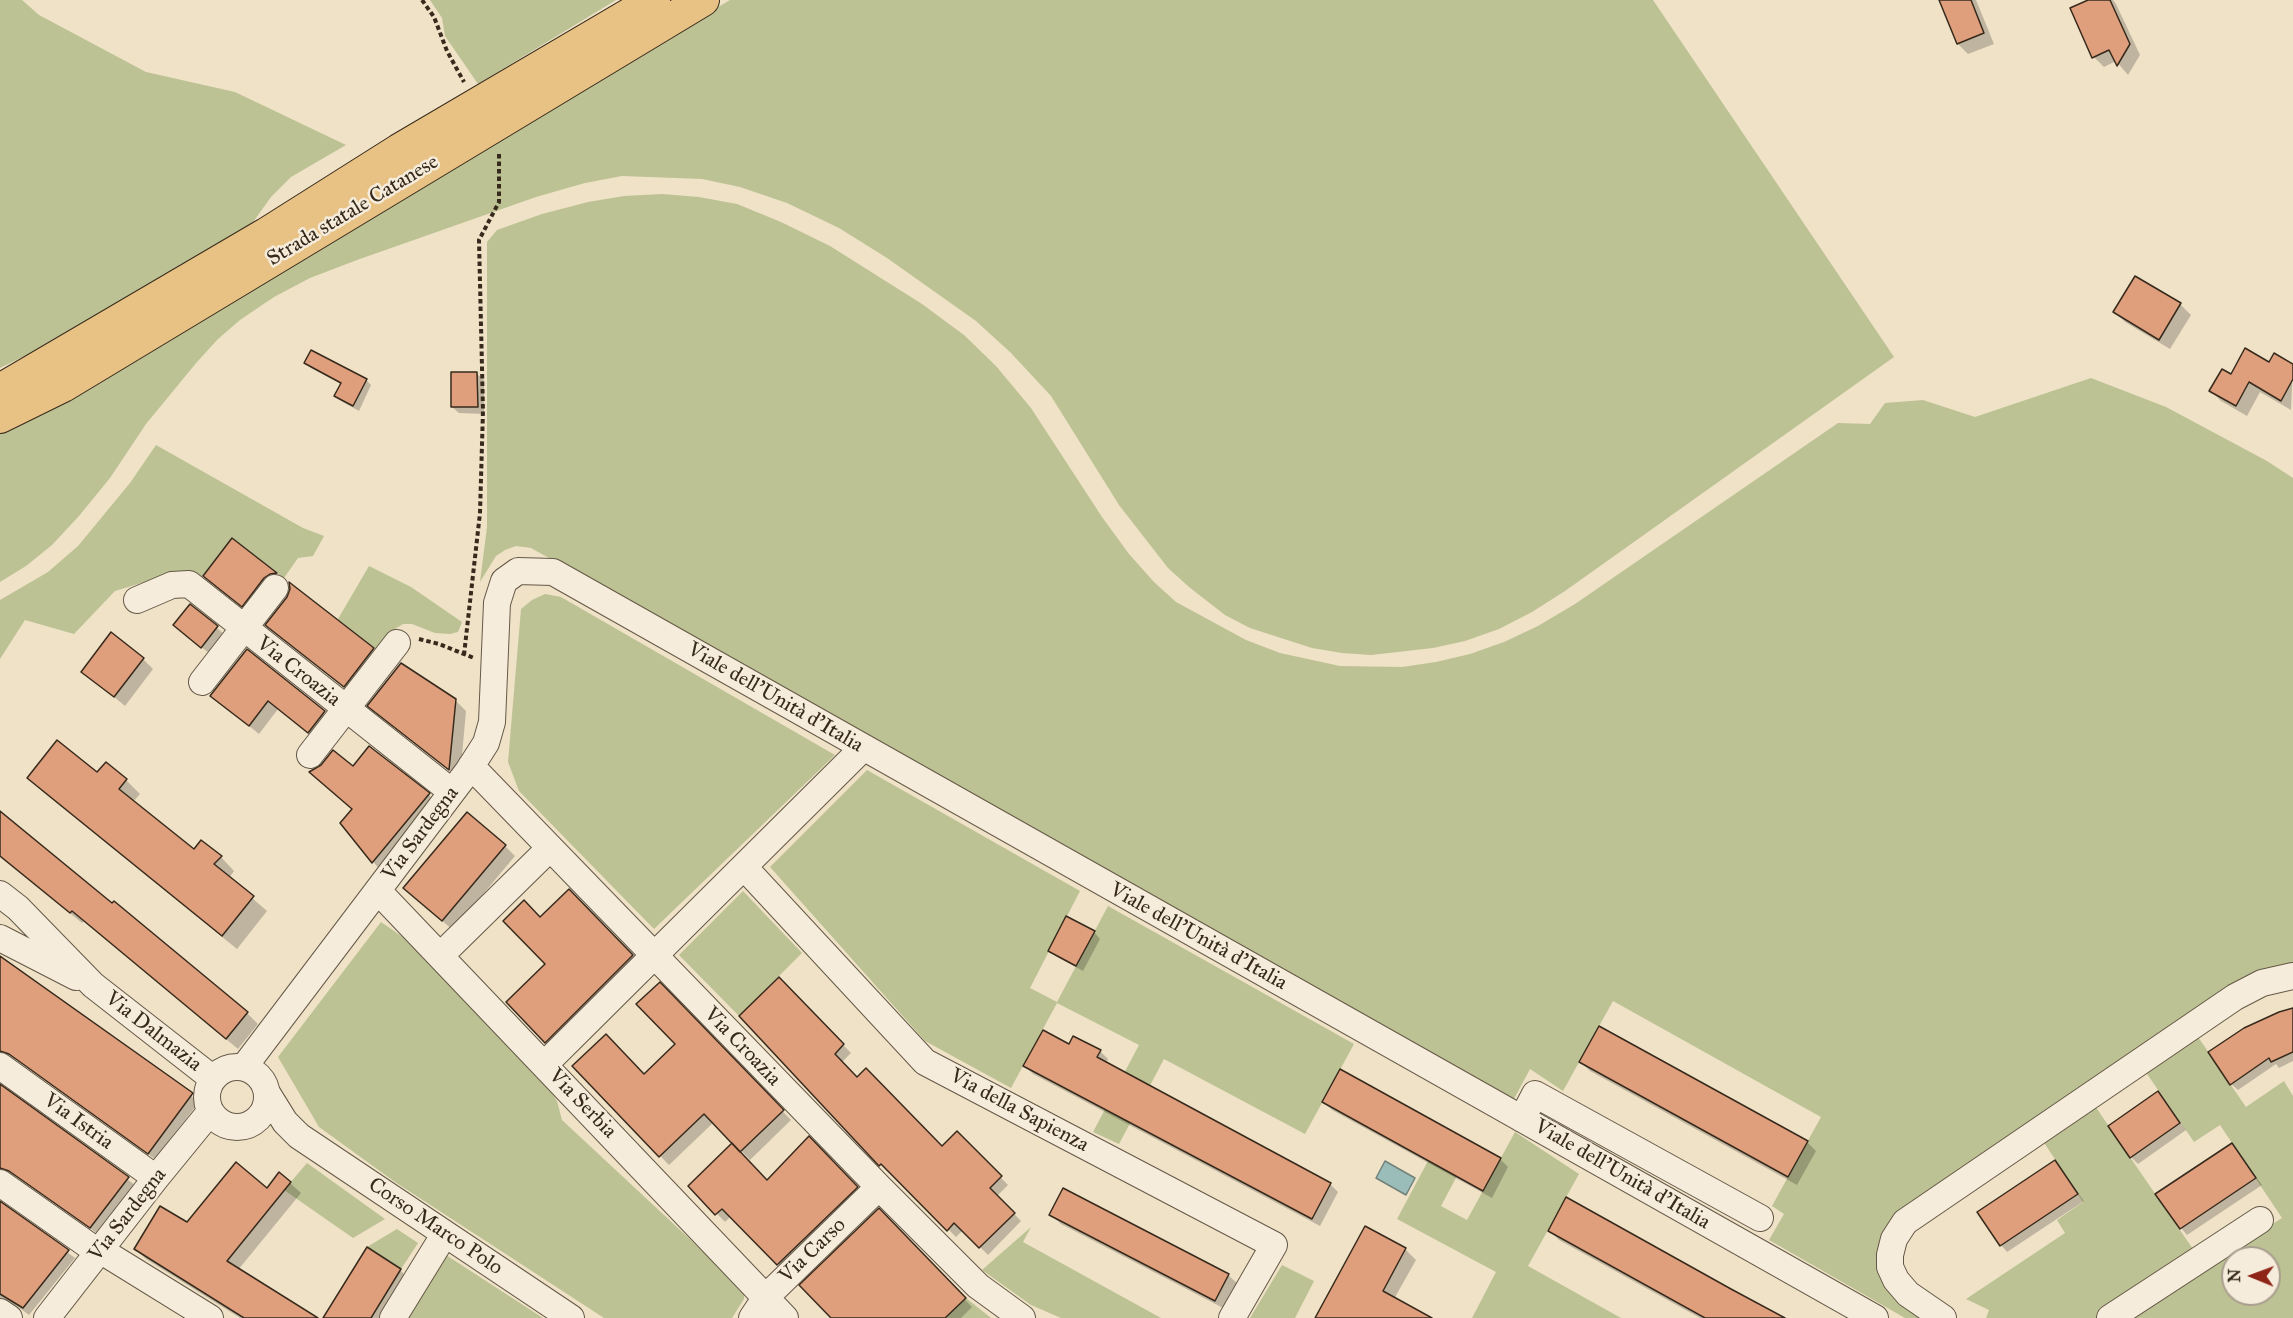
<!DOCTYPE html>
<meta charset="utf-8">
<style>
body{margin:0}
#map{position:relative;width:2293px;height:1318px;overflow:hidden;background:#efe2c7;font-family:"IM FELL Great Primer",serif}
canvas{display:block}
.north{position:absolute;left:2221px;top:1246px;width:60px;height:60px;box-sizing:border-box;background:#f5ecdb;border:2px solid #a99e8f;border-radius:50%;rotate:271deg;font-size:16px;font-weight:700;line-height:24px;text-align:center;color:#372a1c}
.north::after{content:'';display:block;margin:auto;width:21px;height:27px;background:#8f2418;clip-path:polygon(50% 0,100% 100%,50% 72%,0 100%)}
</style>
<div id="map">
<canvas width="2293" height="1318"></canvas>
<div class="north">N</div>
</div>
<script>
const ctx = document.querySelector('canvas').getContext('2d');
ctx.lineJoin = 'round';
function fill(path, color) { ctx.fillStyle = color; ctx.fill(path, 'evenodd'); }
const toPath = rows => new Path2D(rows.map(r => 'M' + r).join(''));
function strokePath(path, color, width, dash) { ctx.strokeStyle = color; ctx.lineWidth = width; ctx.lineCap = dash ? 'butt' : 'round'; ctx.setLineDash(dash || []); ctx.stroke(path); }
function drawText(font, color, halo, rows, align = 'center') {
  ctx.font = font + ' "IM FELL Great Primer",serif'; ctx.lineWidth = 5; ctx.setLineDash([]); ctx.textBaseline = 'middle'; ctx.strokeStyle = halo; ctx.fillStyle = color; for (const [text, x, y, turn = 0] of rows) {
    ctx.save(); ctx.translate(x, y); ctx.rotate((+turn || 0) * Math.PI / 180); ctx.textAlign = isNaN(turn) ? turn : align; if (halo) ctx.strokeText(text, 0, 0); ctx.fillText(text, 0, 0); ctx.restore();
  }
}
const green = toPath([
 [0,0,22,0,39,15,146,72,235,92,346,145,291,177,271,197,251,225,41,348,0,368],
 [430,0,616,0,478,84,445,36,442,18],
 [730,0,1653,0,1894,357,1565,591,1532,612,1499,629,1465,641,1433,648,1371,655,1342,653,1312,648,1250,628,1225,615,1189,587,1168,568,1119,505,1051,396,1011,353,976,321,887,258,839,228,787,203,740,187,702,179,622,176,585,183,536,197,357,260,310,278,274,297,240,320,218,339,197,362,146,424,110,478,79,516,52,545,26,566,0,582,0,431],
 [662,194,699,197,737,204,781,222,830,246,922,304,964,335,996,366,1031,408,1102,517,1129,554,1154,582,1176,602,1246,640,1280,653,1340,666,1402,667,1436,662,1470,654,1504,642,1538,626,1575,604,1838,423,1870,424,1885,403,1923,400,1975,417,2091,378,2166,407,2267,461,2293,478,2293,968,1883,1244,1928,1318,1905,1318,1769,1240,1784,1214,1772,1206,1821,1117,1613,1001,1563,1091,1530,1069,1514,1099,531,548,516,546,505,550,496,556,480,582,487,527,487,242,497,230,542,214,588,202,624,196],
 [156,445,303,528,324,536,313,556,298,558,284,578,232,538,201,578,186,571,174,573,115,591,74,634,25,620,0,659,0,600,48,572,78,546,130,483],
 [369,566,411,587,462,622,458,632,450,634,435,633,412,624,403,624,395,629,376,649,338,619],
 [545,594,561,597,835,755,654,929,519,791,508,762,521,609,532,600],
 [867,770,1080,891,1030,988,1057,1002,1108,906,1354,1044,1305,1134,1164,1059,1119,1144,1093,1132,1139,1045,1057,1003,1011,1088,925,1041,770,867],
 [743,891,802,953,739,1016,679,955],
 [381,922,413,944,550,1089,557,1101,562,1120,737,1283,744,1293,744,1299,732,1318,604,1318,395,1182,319,1127,278,1057],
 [2196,1034,2246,1107,2284,1081,2293,1096,2293,1318,2125,1318,2282,1218,2220,1125,2194,1142,2145,1071],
 [2233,1258,2269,1258,2269,1294,2233,1294],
 [2095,1106,2193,1249,2180,1265,2097,1318,1986,1318,1989,1310,1966,1299,2065,1233,2057,1220,2083,1202,2043,1141],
 [1515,1132,1579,1174,1528,1266,1621,1318,1472,1318,1496,1272,1397,1219,1428,1161,1457,1176,1441,1206,1467,1220],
 [307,1163,385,1219,353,1238,284,1190],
 [1031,1227,1023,1242,1161,1318,1061,1318,1031,1305,982,1270],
 [397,1229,418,1243,401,1269,367,1247],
 [446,1255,543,1318,408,1318],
 [1282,1265,1314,1281,1295,1318,1250,1318],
 [966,1298,991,1318,945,1318]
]);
const water = toPath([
 [1385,1161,1415,1178,1406,1195,1376,1178,1385,1161]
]);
const shadow = toPath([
 [1940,0,1976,0,1994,44,1968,54,1958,44],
 [2091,0,2113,0,2116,4,2140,55,2128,75,2116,61,2104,67,2094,57],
 [2135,278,2180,304,2191,315,2170,349,2125,322,2115,312],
 [306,363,366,380,371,385,359,411,341,401,336,396,341,384,311,368],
 [2270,364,2293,366,2291,410,2260,392,2247,416,2221,401,2211,391,2231,376],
 [477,374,484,380,484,414,459,413,452,407],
 [232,540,282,580,249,612,212,582],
 [190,606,224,634,209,653,182,632],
 [267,625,373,649,384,659,355,696],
 [247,651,333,721,318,741,278,709,259,734,212,696],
 [143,659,153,669,125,706,83,671],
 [455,700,466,711,460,778,380,716,369,706],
 [353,768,429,795,436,802,380,870,342,823,354,809],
 [98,774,126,780,140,794,133,802,194,851,221,857,234,871,229,878,267,911,237,949,43,792,29,778],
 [0,815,112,905,114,903,247,1013,258,1024,238,1049,84,921,82,923,0,856],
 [505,846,515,856,453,930,415,898],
 [569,891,640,963,554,1049,508,1002,547,964,540,919],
 [1094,932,1100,939,1083,971,1057,957,1050,951],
 [0,958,199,1102,155,1159,17,1060,9,1058,0,1060],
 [779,979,851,1053,841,1063,857,1079,943,1148,957,1133,1008,1185,997,1196,1021,1221,988,1255,963,1230,956,1237,890,1171,888,1172,832,1115],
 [660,984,791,1120,750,1160,714,1122,669,1165,574,1067,645,1075,677,1044],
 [2293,1010,2293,1061,2279,1068,2276,1064,2238,1090,2231,1084],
 [1069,1046,1100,1051,1108,1059,1106,1064,1330,1184,1338,1192,1320,1226,1033,1074,1025,1066],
 [1581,1062,1807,1142,1816,1151,1797,1185,1590,1071],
 [0,1086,135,1185,98,1234,17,1177,9,1174,0,1177],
 [2158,1093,2186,1130,2138,1164,2131,1157],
 [1324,1102,1500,1159,1508,1167,1492,1198,1332,1110],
 [809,1138,865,1196,787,1272,731,1216,725,1222,690,1186,767,1181],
 [2232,1144,2262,1185,2187,1235,2181,1228],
 [2055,1162,2084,1201,2007,1252,2001,1245],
 [290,1183,301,1193,238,1270,315,1318,240,1318,146,1259,136,1249,267,1190],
 [0,1203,75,1258,29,1315,17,1306,10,1304,0,1306],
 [879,1210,972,1307,961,1318,833,1318],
 [1051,1215,1228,1275,1238,1284,1225,1309,1061,1224],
 [1365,1228,1405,1249,1416,1260,1394,1299,1429,1318,1317,1318],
 [1550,1231,1781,1318,1700,1318,1559,1240],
 [367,1250,400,1270,411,1281,388,1318,325,1318]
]);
const building = toPath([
 [1939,0,1971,0,1984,33,1957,44,1939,0],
 [2088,0,2110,0,2130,44,2117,66,2109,50,2092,58,2070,8,2088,0],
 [2135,276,2181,303,2159,340,2113,312,2135,276],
 [2245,348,2269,362,2274,353,2293,364,2293,379,2281,401,2249,382,2236,406,2209,391,2222,369,2231,374,2245,348],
 [311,350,367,379,353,406,334,396,341,383,304,363,311,350],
 [451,372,477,372,478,407,451,407,451,372],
 [232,538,277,573,270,574,264,578,242,607,203,576,232,538],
 [289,582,374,648,344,687,265,625,287,597,290,589,289,582],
 [190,604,218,626,201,648,173,625,190,604],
 [111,632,144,658,114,697,81,672,111,632],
 [247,649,325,711,308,733,268,701,249,726,210,696,247,649],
 [401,663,456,699,449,770,367,706,401,663],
 [57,740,97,772,106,762,127,779,119,789,194,849,201,840,222,856,214,864,254,896,222,936,27,778,57,740],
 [369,746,430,793,372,863,340,823,352,809,309,772,321,765,333,750,353,766,369,746],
 [0,811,112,903,114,901,248,1012,226,1039,72,911,70,913,0,856,0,811],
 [467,812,506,845,442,921,403,888,467,812],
 [569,889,633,955,545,1043,506,1002,545,964,503,921,524,900,540,917,569,889],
 [1066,916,1095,931,1076,966,1048,951,1066,916],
 [0,956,193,1093,148,1154,9,1054,0,1051,0,956],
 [779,977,844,1044,835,1054,857,1077,866,1068,942,1146,957,1131,1002,1176,990,1188,1015,1213,979,1248,954,1223,947,1231,881,1164,879,1166,739,1016,779,977],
 [660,982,784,1110,740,1152,704,1114,659,1157,572,1066,606,1034,644,1074,675,1044,636,1004,660,982],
 [2293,1008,2293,1052,2271,1062,2269,1058,2230,1085,2208,1052,2244,1028,2279,1012,2293,1008],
 [1599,1026,1808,1141,1788,1177,1579,1062,1599,1026],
 [1043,1030,1069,1044,1073,1036,1101,1050,1097,1057,1331,1183,1312,1219,1023,1066,1043,1030],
 [1340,1069,1501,1158,1483,1191,1322,1102,1340,1069],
 [0,1084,129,1177,90,1228,9,1171,0,1168,0,1084],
 [2158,1091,2180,1123,2130,1158,2108,1126,2158,1091],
 [809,1136,858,1187,777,1265,722,1209,715,1215,688,1186,732,1143,767,1180,809,1136],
 [2232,1143,2256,1178,2180,1229,2155,1194,2232,1143],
 [2055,1160,2078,1194,2000,1246,1977,1212,2055,1160],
 [236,1162,267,1188,279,1172,291,1182,227,1261,318,1318,244,1318,134,1249,160,1206,187,1222,236,1162],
 [1063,1188,1229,1274,1215,1301,1049,1215,1063,1188],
 [1566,1197,1731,1289,1785,1318,1705,1318,1548,1231,1566,1197],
 [0,1201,69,1250,23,1308,0,1294,0,1201],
 [879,1208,966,1298,945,1318,831,1318,799,1285,879,1208],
 [1365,1226,1406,1248,1383,1291,1432,1318,1315,1318,1365,1226],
 [367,1247,401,1269,371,1318,323,1318,367,1247]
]);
const path = toPath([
 [422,0,434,17,447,51,464,82],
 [419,639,439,644,474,658],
 [464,655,480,513,483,410,479,240,499,202,499,151]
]);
const minor = toPath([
 [137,600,172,585,189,584,452,792],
 [202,682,275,588],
 [310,755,397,643],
 [471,766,879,1187,978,1286,1022,1318],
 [744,867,925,1062,1274,1245,1232,1318],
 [378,891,785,1318],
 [0,894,18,908,93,985,212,1078],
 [0,938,76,977],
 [440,956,550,848],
 [544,1065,863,748],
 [0,1066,156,1178],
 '207 1097a30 30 0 1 1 60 0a30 30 0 1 1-60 0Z',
 [244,1067,468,771,486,743,492,722,497,603,504,581,518,571,553,572,1875,1318],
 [267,1093,285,1122,299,1136,571,1318],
 [1522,1119,1535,1094,1760,1218],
 [0,1183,98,1252],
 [100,1250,210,1318],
 [0,1312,9,1318],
 [47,1318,156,1178,210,1112],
 [393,1318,444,1235],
 [752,1318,766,1297,879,1187],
 [1943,1318,1908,1294,1896,1280,1890,1267,1890,1255,1894,1239,1905,1222,2235,997,2262,983,2293,976],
 [2110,1318,2260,1220]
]);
const major = toPath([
 [0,390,266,234,399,150,654,0],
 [0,417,63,386,703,0]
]);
const streetNames = [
 ["Strada statale Catanese",353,211,-31],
 ["Via Croazia",298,672,38],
 ["Viale dell'Unità d'Italia",775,698,30],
 ["Via Sardegna",421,834,-53],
 ["Viale dell'Unità d'Italia",1198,937,29],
 ["Via Dalmazia",153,1032,38],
 ["Via Croazia",742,1047,46],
 ["Via Serbia",582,1104,46],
 ["Via della Sapienza",1019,1111,28],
 ["Via Istria",78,1122,36],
 ["Viale dell'Unità d'Italia",1622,1175,30],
 ["Via Sardegna",128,1215,-52],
 ["Corso Marco Polo",435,1227,34],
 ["Via Carso",813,1251,-44]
];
fill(green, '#bcc293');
fill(water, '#9abdb9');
strokePath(water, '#72827a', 1.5);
fill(shadow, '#0003');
fill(building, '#df9f7d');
strokePath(building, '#372a1c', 1.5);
strokePath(minor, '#655847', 28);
strokePath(major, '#372a1c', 34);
strokePath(path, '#372a1c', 4, [4.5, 3]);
strokePath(minor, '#f5ecdb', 26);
strokePath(major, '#e8c184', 32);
drawText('21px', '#372a1c', '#f5ecdb', streetNames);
</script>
